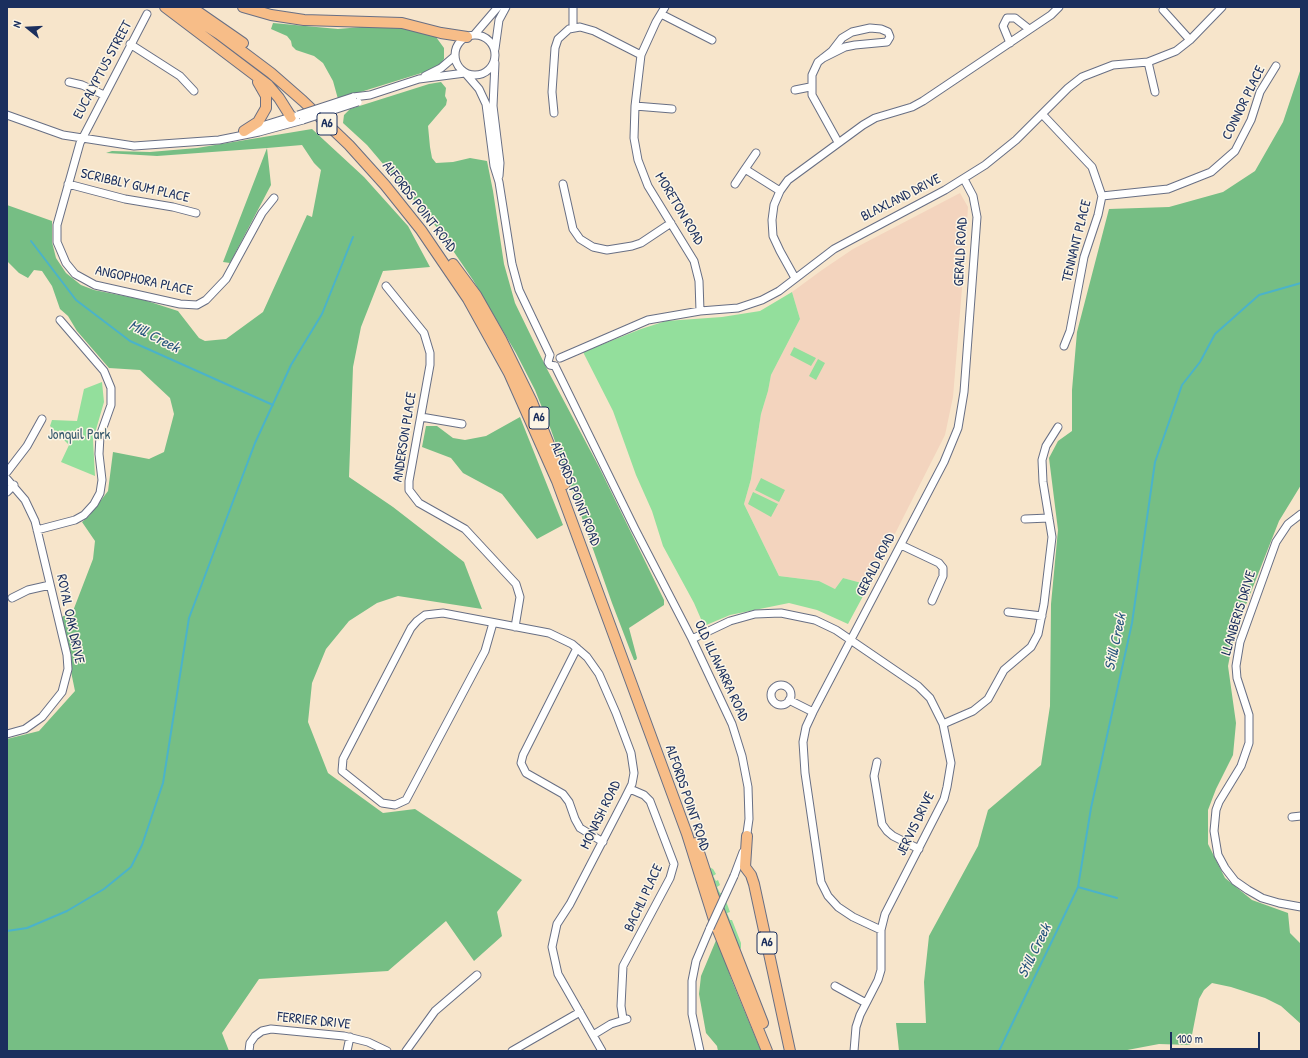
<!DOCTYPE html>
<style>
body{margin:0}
#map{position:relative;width:1308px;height:1058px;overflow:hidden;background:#f7e5cb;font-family:"Patrick Hand",sans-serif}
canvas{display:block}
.frame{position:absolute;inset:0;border:8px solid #1b2f5e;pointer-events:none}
.north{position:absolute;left:8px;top:8px;width:40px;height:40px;-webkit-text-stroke:3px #fcf5e5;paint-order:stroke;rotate:288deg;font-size:11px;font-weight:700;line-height:16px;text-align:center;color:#1b2f5e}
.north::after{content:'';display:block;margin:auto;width:14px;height:18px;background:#1b2f5e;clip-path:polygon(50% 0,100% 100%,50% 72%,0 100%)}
.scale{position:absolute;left:1170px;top:1032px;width:90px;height:18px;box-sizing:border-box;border:2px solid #1b2f5e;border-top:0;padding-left:5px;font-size:12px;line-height:14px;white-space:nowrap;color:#1b2f5e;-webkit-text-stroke:3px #fcf5e5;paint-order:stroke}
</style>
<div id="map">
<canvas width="1308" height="1058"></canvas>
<div class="frame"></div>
<div class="north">N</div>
<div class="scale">100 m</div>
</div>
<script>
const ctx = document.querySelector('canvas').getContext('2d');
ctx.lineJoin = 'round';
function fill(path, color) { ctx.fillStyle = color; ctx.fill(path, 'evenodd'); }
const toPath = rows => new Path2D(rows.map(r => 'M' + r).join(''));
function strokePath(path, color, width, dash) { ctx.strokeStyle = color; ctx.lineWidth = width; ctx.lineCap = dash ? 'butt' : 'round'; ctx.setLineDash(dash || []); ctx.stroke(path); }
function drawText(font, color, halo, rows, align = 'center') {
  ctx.font = font + ' "Patrick Hand",sans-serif'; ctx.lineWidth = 3; ctx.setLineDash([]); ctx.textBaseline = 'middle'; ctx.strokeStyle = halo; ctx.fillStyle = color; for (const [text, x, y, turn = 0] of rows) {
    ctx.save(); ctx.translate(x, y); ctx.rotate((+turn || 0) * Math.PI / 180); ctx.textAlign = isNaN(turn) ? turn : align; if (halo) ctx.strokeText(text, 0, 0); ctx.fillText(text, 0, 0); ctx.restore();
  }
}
const built = toPath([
 [960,193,968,207,965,252,953,397,945,435,869,585,843,578,835,589,819,581,779,576,744,504,751,479,761,414,768,391,771,375,800,319,792,292,822,270,853,249]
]);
const green = toPath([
 [792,292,800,319,771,375,768,391,761,414,751,479,744,504,779,576,819,581,835,589,843,578,869,585,848,624,817,610,789,603,730,615,704,626,694,603,663,546,652,511,636,475,613,411,583,352,641,329,666,321,722,317,760,311],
 [794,347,816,358,811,366,790,355],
 [818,359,825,363,816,380,809,376],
 [102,382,104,402,93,440,95,476,61,462,69,445,50,426,52,420,77,421,84,389],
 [761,478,785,490,779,502,755,490],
 [753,492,778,504,771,517,748,504],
 [707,866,713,869,716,874,713,876,716,881,718,880,720,885,717,887,720,893,723,893,730,912,727,913,730,920,732,920,741,943,741,949,737,944]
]);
const forest = toPath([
 [273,23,338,29,361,27,406,27,436,37,444,48,444,59,439,66,428,71,338,99,333,81,323,63,314,56,296,50,292,46,291,41,287,36,271,29],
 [1301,68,1301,485,1279,521,1234,635,1228,666,1236,723,1233,755,1216,789,1208,810,1208,844,1225,878,1252,900,1288,913,1290,933,1301,944,1301,1024,1281,1006,1265,998,1231,987,1212,983,1204,990,1199,999,1190,1045,1159,1044,1122,1051,899,1051,896,1023,926,1023,924,982,929,936,978,846,988,810,1041,765,1050,706,1051,604,1058,530,1049,458,1058,441,1072,431,1072,390,1077,332,1109,209,1169,207,1223,192,1255,171,1283,122],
 [441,82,446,88,445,96,447,100,446,105,428,126,430,147,432,158,436,163,453,162,470,158,487,161,493,191,504,264,515,303,547,369,599,467,664,600,664,605,629,628,637,658,636,660,634,660,630,650,612,603,551,430,535,390,516,353,473,280,439,230,367,145,343,123,344,115,350,109,429,84],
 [312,129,364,177,408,226,430,267,383,271,361,327,353,367,349,477,393,507,464,562,482,609,398,596,377,603,349,621,326,649,312,683,308,722,328,773,383,813,415,809,522,880,497,912,502,936,474,961,446,921,388,971,259,979,222,1033,229,1051,7,1051,7,739,39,731,75,691,60,618,73,611,93,559,95,541,82,522,89,516,108,491,113,452,149,459,164,452,174,414,170,398,140,370,109,368,77,331,68,316,60,309,52,286,42,271,34,270,28,278,19,273,7,261,7,205,52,221,52,242,56,258,66,273,81,285,94,290,144,300,178,311,199,338,205,341,226,339,263,312,307,215,312,217,321,170,314,163,302,145,267,148,271,185,230,263,223,262,267,148,157,156,106,153,112,151,150,152,197,148],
 [520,417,563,525,537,539,502,494,463,473,451,458,422,447,426,426,437,426,453,438,465,440,486,436],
 [717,938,732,981,761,1051,718,1051,717,1046,706,1033,699,994,701,976]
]);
const stream = toPath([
 [31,241,76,300,130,341,273,405],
 [1078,887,1117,898],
 [7,931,27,928,67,911,104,889,131,867,142,845,163,783,189,618,255,443,291,365,322,314,353,237],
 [999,1051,1078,887,1091,808,1132,623,1155,462,1182,385,1200,362,1215,334,1259,295,1301,283]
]);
const minor = toPath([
 [573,7,573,27],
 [665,7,656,22,641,55,635,106,634,138,638,160,648,186,694,261,699,281,700,311],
 [1163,10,1190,40],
 [147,14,80,143,57,225,57,242,66,263,75,274,95,285,180,304,197,305,206,300,226,279,262,213,274,198],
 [661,14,712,40],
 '455 55a20 20 0 1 1 40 0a20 20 0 1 1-40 0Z',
 [474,35,498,7],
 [1010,43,1003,26,1007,18,1015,18,1029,29],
 [130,44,180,76,194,91],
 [495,49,499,20,506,7],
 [823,58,845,47,855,45,887,42,890,37,888,32,881,29,870,28,852,32,842,38,832,51,818,62,812,75,812,95,838,142],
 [1148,62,1155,92],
 [495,63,493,106,500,163,499,176],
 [466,74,479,89,486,104,494,166,499,182,512,264,519,290,550,355],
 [425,76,441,68,455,56],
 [69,82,82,85,104,95],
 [795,90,810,87],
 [353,97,370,95,419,79,465,73],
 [635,106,672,109],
 [554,113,552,92,555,48,558,39,569,29,580,27,594,31,641,55],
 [1042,114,1092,167,1102,196,1098,215,1084,257,1070,331,1064,346],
 [7,115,63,135,134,146,219,140,259,132,303,120],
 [252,129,294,116],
 [745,169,756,153],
 [68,184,125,199,173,207,196,213],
 [563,184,573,229,580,239,593,247,607,250,632,246,641,243,671,223],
 [735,184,745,169,780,191],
 [1102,196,1168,189,1211,172,1235,151,1251,120,1260,92,1276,66],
 [795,278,780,251,773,236,772,220,774,205,780,191,788,180,863,125,875,118,912,107,923,101,1051,15,1059,7],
 [386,286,424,333,430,353,430,365,409,481,409,490,419,503,465,529,516,584,520,597,515,627],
 [550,355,548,362,550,365,555,366],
 [560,358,648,320,700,311,738,308,762,300,779,291,834,249,945,190,985,165,1016,140,1068,88,1082,77,1113,65,1148,62,1176,51,1190,40,1222,7],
 [555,366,635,529,692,639,732,724,742,756,748,787,749,819,746,840],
 [421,417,462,424],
 [7,472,27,446,42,419],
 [7,479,25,500,35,521,67,655,68,669,62,692,42,717,25,729,7,734],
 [7,492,14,485],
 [1301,514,1288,524,1276,542,1240,642,1236,666,1237,678,1249,715,1249,743,1241,766,1219,802,1216,810,1214,831,1218,855,1225,868,1235,881,1248,890,1262,898,1279,903,1301,907],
 [1025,519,1049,518],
 [37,530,75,520,84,515,94,504,100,493,102,480,99,454,100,436,111,405,111,388,104,371,60,320],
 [901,545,939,563,943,568,943,576,932,601],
 [12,598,28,590,50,585],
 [1008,612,1042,616],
 [493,623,485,651,406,800,395,805,382,803,342,771,343,759,411,628,417,621,425,615,443,613,549,633,572,644,587,657,599,674,616,713,631,753,634,773,632,784,625,798,570,904,557,924,552,947,558,974,602,1051],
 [692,639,730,621,755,614,781,613,815,620,836,630,918,686,930,698,943,724,951,763,947,787,944,799,885,914,881,930,881,970,878,980,860,1015,856,1027,854,1051],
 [577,648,523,755,521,763,526,773,563,794,569,802,575,819,580,828,603,842],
 '771 695a10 10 0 1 1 20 0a10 10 0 1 1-20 0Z',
 [789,700,813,712],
 [943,724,973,711,988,699,1004,670,1031,647,1038,634,1044,604,1052,537,1043,482,1042,460,1046,446,1058,427],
 [877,762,874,776,882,824,887,831,893,836,919,849],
 [1292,817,1301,816],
 [734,876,743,852],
 [881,930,853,917,838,907,828,896,821,882,805,773,803,742,806,727,813,712,944,462,958,428,964,392,977,217,973,196,964,179],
 [835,986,866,1003],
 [623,1019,621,1006,623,966,670,878,674,864,650,801,644,795,630,789],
 [593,1035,611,1024,627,1019],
 [249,1051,250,1043,255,1036,262,1031,271,1029,344,1036,368,1042,387,1051],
 [347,1051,350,1037],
 [406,1051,435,1011,477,975],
 [512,1051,580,1012],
 [700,1051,692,1014,692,981,696,961,710,928]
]);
const highway = toPath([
 [165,7,268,85,279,98,291,117],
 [177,7,219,34,271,73,303,101,349,145,385,185,421,230,468,299,509,373,557,481,687,834,715,923,767,1051],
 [191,7,243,43],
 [243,7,271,15,304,20,402,23,441,33,467,37],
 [244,131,258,122,266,108,266,96,258,82],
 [453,264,476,295,501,339,532,402,565,484],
 [747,836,745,867,751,875,754,884,790,1051],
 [696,843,713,895,763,1023]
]);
const minorBridge = toPath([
 [298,115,353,97],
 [303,120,358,102],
 [710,928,734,876]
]);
const shields = [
 [327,124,20],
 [539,418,20],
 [767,943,20]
];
const shieldNames = [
 ["A6",327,124],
 ["A6",539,418],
 ["A6",767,943]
];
const streetNames = [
 ["EUCALYPTUS STREET",103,70,-62],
 ["CONNOR PLACE",1244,103,-64],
 ["SCRIBBLY GUM PLACE",135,186,13],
 ["BLAXLAND DRIVE",901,198,-27],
 ["ALFORDS POINT ROAD",419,207,52],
 ["MORETON ROAD",679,209,59],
 ["TENNANT PLACE",1077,241,-76],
 ["GERALD ROAD",961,252,-87],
 ["ANGOPHORA PLACE",144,281,12],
 ["ANDERSON PLACE",405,437,-81],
 ["ALFORDS POINT ROAD",575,494,68],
 ["GERALD ROAD",876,565,-63],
 ["LLANBERIS DRIVE",1239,613,-73],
 ["ROYAL OAK DRIVE",70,619,78],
 ["OLD ILLAWARRA ROAD",721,671,65],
 ["ALFORDS POINT ROAD",687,798,71],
 ["MONASH ROAD",601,815,-64],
 ["JERVIS DRIVE",916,824,-64],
 ["BACHLI PLACE",644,898,-65],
 ["FERRIER DRIVE",314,1021,6]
];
const parkNames = [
 ["Jonquil Park",79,435]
];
const waterNames = [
 ["Mill Creek",154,337,27],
 ["Still Creek",1116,642,-78],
 ["Still Creek",1035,951,-64]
];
fill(built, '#f3d4be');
fill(green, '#93df9c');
fill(forest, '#76be84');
strokePath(stream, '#4bb3c9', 2);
strokePath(minor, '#686f84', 9);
strokePath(highway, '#686f84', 12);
strokePath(minor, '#fff', 7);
strokePath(highway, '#f7bd88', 10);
strokePath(minorBridge, '#686f84', 9, []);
strokePath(minorBridge, '#fff', 7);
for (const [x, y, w] of shields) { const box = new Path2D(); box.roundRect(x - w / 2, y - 11, w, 22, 3); ctx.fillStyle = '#fcf5e5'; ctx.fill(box); strokePath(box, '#1b2f5e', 1); }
drawText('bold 13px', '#1b2f5e', null, shieldNames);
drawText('14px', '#1b2f5e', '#fcf5e5', streetNames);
drawText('14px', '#395b6e', '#fcf5e5', parkNames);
drawText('italic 15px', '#29577e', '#fcf5e5', waterNames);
</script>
